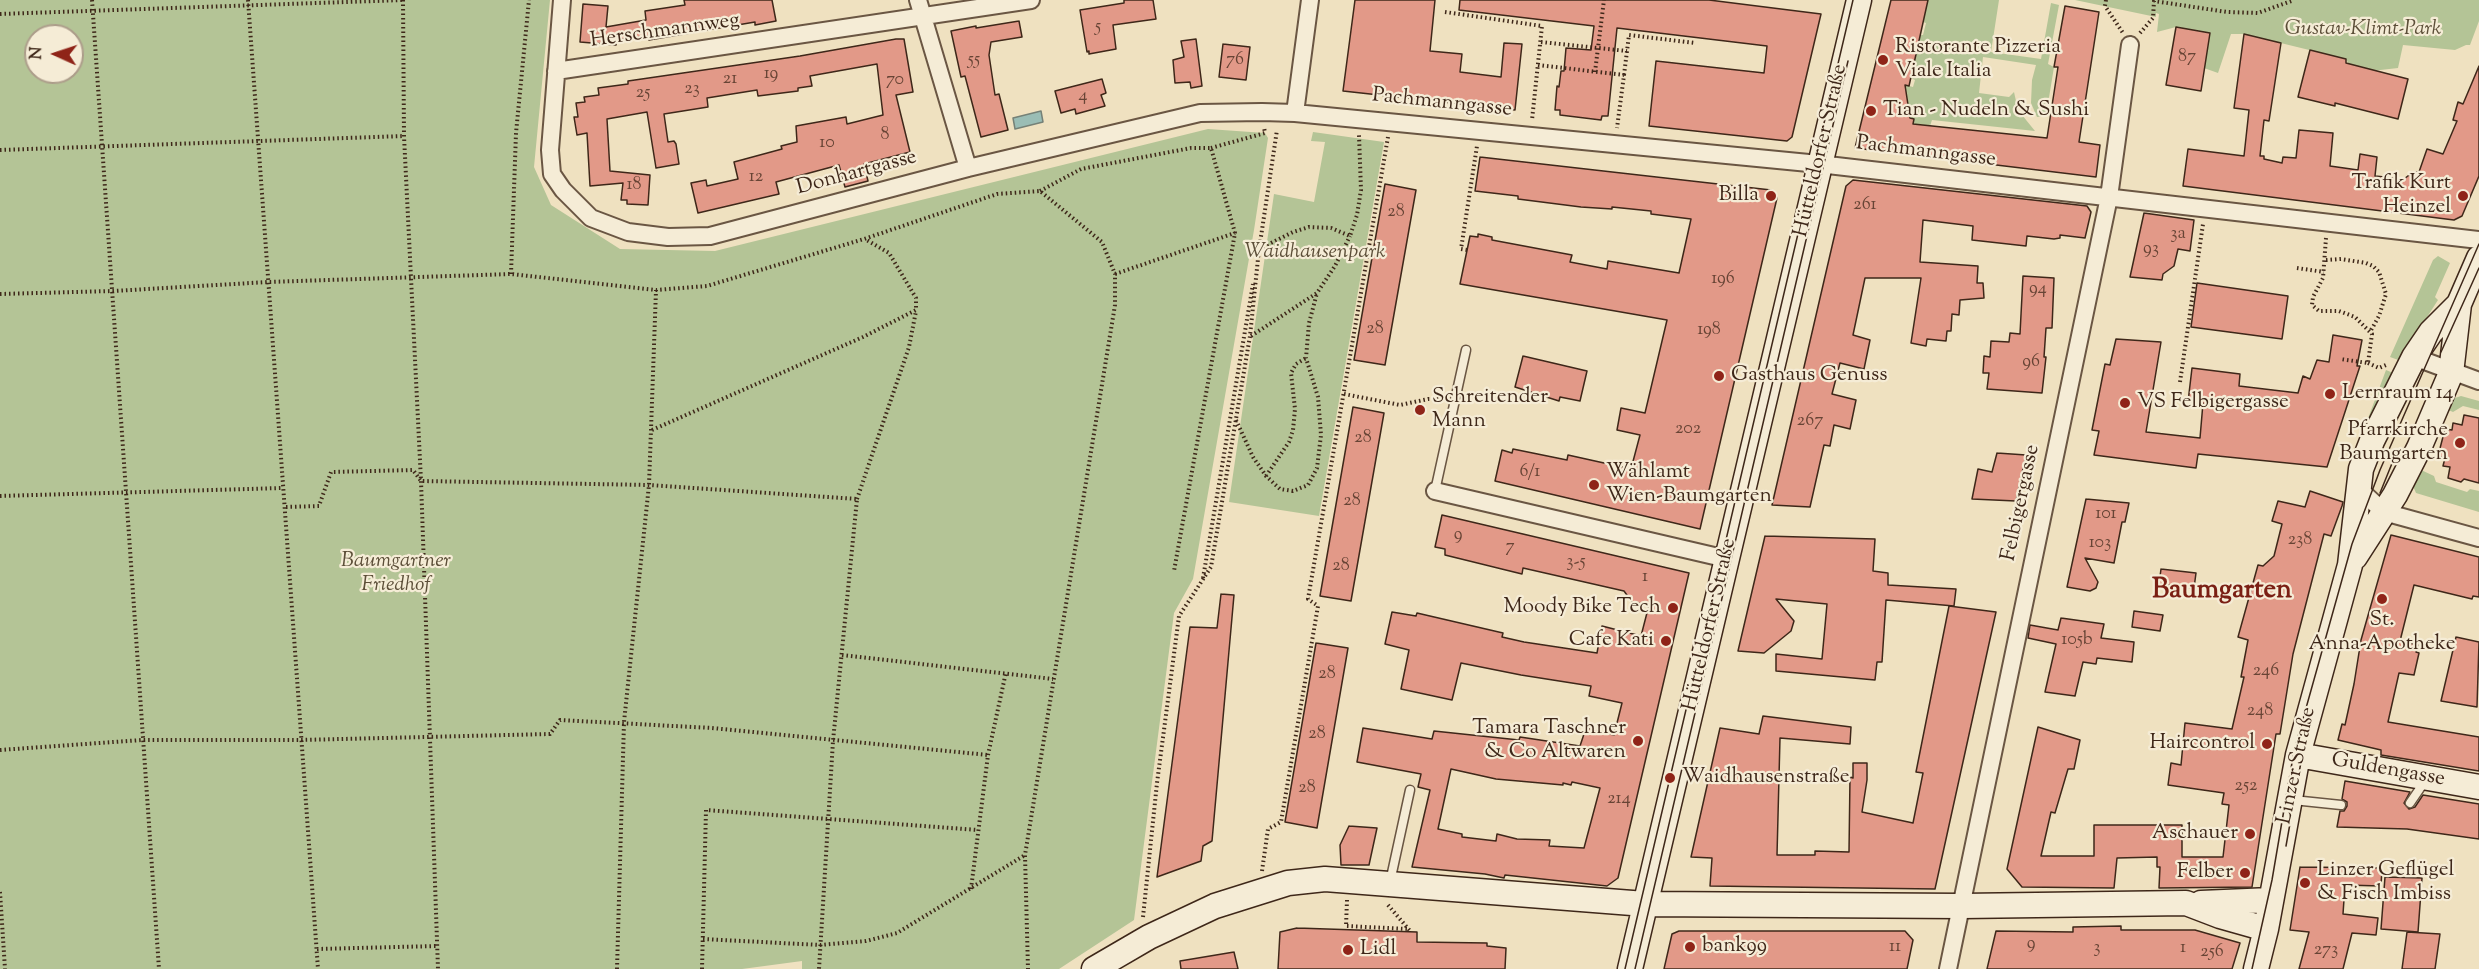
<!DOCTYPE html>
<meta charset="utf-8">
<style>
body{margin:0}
#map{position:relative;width:2479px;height:969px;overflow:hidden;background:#efe1c0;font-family:"Sorts Mill Goudy",serif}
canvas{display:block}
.north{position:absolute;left:24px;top:24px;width:60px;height:60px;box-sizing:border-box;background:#f5ecd6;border:2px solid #ac9d8a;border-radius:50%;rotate:273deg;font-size:16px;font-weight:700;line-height:24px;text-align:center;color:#3e2719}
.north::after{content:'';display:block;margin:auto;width:21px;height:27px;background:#8f2418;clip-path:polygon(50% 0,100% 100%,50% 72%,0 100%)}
</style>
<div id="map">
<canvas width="2479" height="969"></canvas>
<div class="north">N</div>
</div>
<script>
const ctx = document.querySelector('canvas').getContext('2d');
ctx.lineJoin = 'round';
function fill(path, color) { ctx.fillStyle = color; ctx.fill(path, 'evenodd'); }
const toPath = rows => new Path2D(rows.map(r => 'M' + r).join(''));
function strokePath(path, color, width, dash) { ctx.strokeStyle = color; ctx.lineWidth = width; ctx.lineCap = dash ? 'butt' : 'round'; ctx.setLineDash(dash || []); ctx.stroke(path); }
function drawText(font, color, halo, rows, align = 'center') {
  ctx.font = font + ' "Sorts Mill Goudy",serif'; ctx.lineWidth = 4.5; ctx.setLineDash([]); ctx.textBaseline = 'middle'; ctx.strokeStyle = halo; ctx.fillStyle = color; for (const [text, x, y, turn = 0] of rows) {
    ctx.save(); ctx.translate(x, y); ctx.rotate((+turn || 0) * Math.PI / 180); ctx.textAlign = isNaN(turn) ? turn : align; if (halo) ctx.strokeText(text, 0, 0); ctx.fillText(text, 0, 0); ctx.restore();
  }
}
const green = toPath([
 [0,0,550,0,534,167,551,205,620,249,715,251,1208,129,1265,133,1268,138,1254,230,1193,579,1174,613,1134,920,1059,969,802,969,802,961,742,969,0,969],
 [36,36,72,36,72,72,36,72],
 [1928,0,1999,0,1991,52,2041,59,2051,3,2059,5,2048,64,2054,67,2046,116,2037,117,2031,103,2032,80,2036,65,1983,57,1979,93,2009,97,2014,92,2018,110,2035,131,1932,120,1930,126,1913,124,1913,119,1908,118,1902,84,1913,87,1915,80,1911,78,1914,67,1907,66,1920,35,1923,35,1926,23,1923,22],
 [2075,0,2479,0,2479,21,2470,45,2466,45,2455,50,2403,45,2398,68,2354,73,2346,59,2244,34,2231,34,2218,73,2204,68,2210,33,2176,27,2157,32,2159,14,2156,13,2156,17],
 [1313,132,1384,142,1319,516,1229,502,1274,194,1314,202,1325,142,1311,141],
 [2438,256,2450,263,2435,297,2438,300,2420,328,2404,362,2390,357,2433,260],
 [2386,370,2398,375,2360,440],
 [2461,396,2479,401,2479,410,2463,406,2453,412,2446,409,2455,398],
 [2419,469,2434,476,2436,482,2467,492,2470,489,2479,491,2479,512,2416,493,2413,486]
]);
const water = toPath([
 [1041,111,1043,122,1015,129,1013,118,1041,111]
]);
const building = toPath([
 [684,0,772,0,776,21,755,25,755,22,649,40,648,36,616,40,616,45,580,42,583,4,608,6,606,27,646,20,645,11,685,5,684,0],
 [1124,0,1153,0,1156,19,1113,25,1116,49,1089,54,1089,51,1087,52,1080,10,1124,3,1124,0],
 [1355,0,1435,0,1430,51,1462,54,1460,72,1501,77,1504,43,1522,44,1515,110,1343,91,1355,0],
 [1460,0,1709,0,1821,14,1792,137,1787,141,1649,126,1656,61,1764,73,1767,46,1617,28,1608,116,1602,116,1601,120,1560,115,1560,110,1555,110,1557,86,1559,87,1561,71,1564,71,1566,48,1591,50,1594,26,1459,10,1460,0],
 [1891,0,1928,0,1909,86,1905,85,1910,118,1914,119,1913,124,2047,138,2058,67,2054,67,2065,6,2099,12,2079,142,2100,145,2096,177,1855,148,1891,0],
 [1019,21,1022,37,991,42,989,55,995,95,999,94,1008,130,981,137,965,76,961,77,951,31,976,26,976,28,1019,21],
 [2176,27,2210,33,2201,91,2166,85,2176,27],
 [2244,34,2281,43,2269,121,2264,120,2260,156,2264,156,2264,159,2282,163,2283,157,2296,158,2299,130,2333,133,2330,166,2358,170,2360,154,2377,157,2375,176,2404,179,2413,172,2419,172,2427,149,2443,154,2457,121,2453,120,2458,102,2463,104,2479,66,2479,176,2462,216,2454,220,2183,186,2188,149,2244,156,2249,110,2234,108,2244,34],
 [896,39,904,39,913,92,896,95,910,152,864,164,868,181,845,187,839,165,776,182,779,194,698,213,691,183,706,180,707,186,738,179,734,162,782,149,781,146,797,142,796,126,846,117,847,124,883,115,877,64,810,76,812,86,798,88,798,91,758,96,757,90,707,98,708,107,664,114,668,142,674,141,676,144,679,164,656,168,647,112,607,119,610,171,650,175,648,205,627,204,627,200,621,200,623,183,590,186,587,133,577,135,574,117,578,117,576,103,585,102,584,97,599,95,598,88,628,84,628,81,800,56,896,39],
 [1196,39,1202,86,1191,88,1190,82,1175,83,1173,60,1184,57,1181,41,1196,39],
 [1223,44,1250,47,1246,80,1219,77,1223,44],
 [2310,50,2346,59,2346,63,2408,79,2398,119,2335,103,2335,106,2298,97,2310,50],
 [1102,79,1106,93,1101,95,1105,106,1076,114,1075,109,1061,113,1055,91,1102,79],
 [1480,157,1771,190,1776,195,1777,198,1700,529,1495,481,1502,450,1512,453,1513,449,1567,460,1568,455,1631,469,1640,435,1617,430,1621,408,1645,413,1667,320,1460,284,1470,236,1478,237,1478,234,1492,237,1492,240,1572,255,1570,262,1607,269,1608,261,1679,273,1691,219,1651,214,1651,211,1612,207,1612,209,1581,207,1518,199,1518,196,1475,191,1480,157],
 [1853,180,2087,206,2091,212,2085,238,2060,235,2060,238,2054,239,2027,236,2026,246,1972,240,1973,226,1923,220,1920,262,1978,266,1977,283,1983,283,1984,298,1960,300,1959,315,1952,314,1951,331,1947,331,1946,341,1927,339,1926,346,1911,343,1921,278,1865,278,1853,335,1870,340,1864,369,1840,363,1832,394,1856,400,1850,429,1834,425,1830,446,1824,445,1810,507,1772,505,1846,186,1853,180],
 [1385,184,1416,190,1385,365,1354,360,1385,184],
 [2144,213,2194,220,2190,251,2178,249,2174,266,2163,274,2162,280,2130,277,2144,213],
 [2023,276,2054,278,2052,328,2046,328,2044,357,2046,357,2042,393,1987,389,1989,373,1983,373,1984,356,1990,357,1991,341,2009,342,2010,333,2020,334,2023,276],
 [2197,283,2288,296,2282,339,2191,327,2197,283],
 [2333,335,2362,340,2357,366,2360,366,2327,467,2198,454,2196,468,2094,455,2099,431,2092,430,2105,364,2110,365,2116,339,2161,342,2146,432,2200,438,2203,403,2188,402,2192,368,2240,374,2239,386,2298,393,2303,376,2310,379,2317,360,2329,362,2333,335],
 [1523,356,1587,371,1580,401,1560,397,1559,401,1515,387,1523,356],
 [1353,407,1384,413,1351,601,1320,596,1353,407],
 [2464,415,2479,418,2479,483,2464,479,2461,482,2448,478,2450,467,2443,466,2445,458,2438,456,2445,429,2452,430,2453,423,2462,425,2464,415],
 [1997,453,2026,455,2016,501,1972,499,1978,469,1992,472,1997,453],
 [2310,491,2343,502,2342,506,2331,536,2324,534,2293,654,2280,734,2276,734,2252,887,2159,888,2160,867,2157,867,2157,857,2117,858,2114,888,2022,887,2007,869,2038,727,2080,740,2074,769,2068,769,2055,813,2051,812,2041,856,2094,856,2094,825,2182,825,2182,857,2223,857,2229,805,2222,804,2224,793,2168,785,2171,763,2181,765,2185,723,2232,729,2244,677,2241,677,2248,640,2238,637,2258,565,2263,566,2274,556,2282,524,2272,521,2278,501,2305,507,2310,491],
 [2086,499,2129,503,2125,522,2122,522,2114,563,2085,558,2098,582,2096,588,2090,591,2067,587,2086,499],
 [1442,515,1689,573,1618,878,1607,886,1505,875,1504,878,1485,874,1412,867,1430,790,1418,787,1421,774,1357,762,1363,728,1432,739,1434,731,1519,740,1520,737,1580,746,1586,728,1614,735,1622,703,1589,696,1591,686,1521,675,1461,663,1452,700,1401,689,1409,650,1385,644,1392,612,1416,616,1417,613,1503,633,1502,637,1524,642,1597,653,1602,626,1641,636,1649,605,1632,602,1624,591,1523,568,1522,574,1445,555,1445,549,1435,547,1442,515],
 [1451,769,1496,779,1563,785,1563,783,1571,785,1572,782,1600,788,1584,848,1549,846,1550,840,1517,839,1497,834,1496,841,1462,837,1462,834,1438,829,1451,769],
 [2391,535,2479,557,2479,597,2473,596,2472,599,2414,585,2400,641,2418,645,2416,652,2419,653,2414,675,2399,673,2388,722,2479,737,2479,771,2381,755,2381,750,2338,740,2342,724,2345,725,2354,684,2361,640,2391,535],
 [1765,536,1875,539,1873,571,1888,573,1888,585,1956,589,1954,606,1886,600,1882,662,1877,662,1875,680,1776,671,1776,654,1822,659,1827,604,1776,599,1794,621,1791,631,1764,653,1738,651,1765,536],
 [2161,569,2196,573,2194,588,2159,584,2161,569],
 [1221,594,1234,595,1212,841,1203,846,1201,861,1157,877,1190,627,1217,628,1221,594],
 [1949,606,1996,612,1935,889,1710,886,1712,858,1691,857,1720,728,1759,734,1763,716,1851,727,1850,744,1780,738,1777,855,1815,855,1815,851,1849,852,1850,777,1853,778,1853,763,1867,763,1867,780,1862,812,1913,823,1923,773,1916,772,1949,606],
 [2134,611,2163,615,2160,631,2132,627,2134,611],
 [2061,618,2104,624,2101,638,2134,642,2132,662,2097,658,2096,664,2083,662,2075,696,2045,692,2056,644,2028,638,2030,625,2058,630,2061,618],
 [2456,637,2479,642,2477,707,2441,701,2456,637],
 [1316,643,1348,648,1317,828,1285,822,1316,643],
 [2345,781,2410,792,2404,803,2409,809,2415,807,2423,795,2479,804,2479,839,2407,829,2337,827,2340,811,2344,811,2347,806,2347,802,2342,799,2345,781],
 [1349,826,1377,828,1369,865,1341,865,1340,845,1349,826],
 [2300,867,2382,868,2381,886,2345,885,2343,914,2378,918,2376,935,2352,933,2343,969,2299,969,2309,932,2290,930,2300,867],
 [2385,877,2422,878,2418,932,2381,929,2385,877],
 [2121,926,2121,930,2195,930,2240,943,2232,969,1987,969,1996,931,2073,932,2073,927,2121,926],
 [1297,928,1417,932,1417,942,1487,943,1487,946,1506,948,1505,969,1278,969,1280,932,1297,928],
 [1679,931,1905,931,1913,940,1907,969,1664,969,1672,934,1679,931],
 [2407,932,2440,934,2435,969,2402,969,2407,932],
 [1234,952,1238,969,1181,969,1180,961,1234,952]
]);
const path = toPath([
 [92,0,159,969],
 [248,0,318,969],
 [403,0,404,136,421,481,438,969],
 [2106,0,2105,6,2123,33],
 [1445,12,1542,26,1532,120],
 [0,14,403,0],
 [2140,33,2153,18,2154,1,2227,12,2258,13,2294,0],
 [1541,42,1627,51],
 [1538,65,1624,75,1617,128],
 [1595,72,1604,0],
 [1624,75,1629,35,1695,43],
 [1211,148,1265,133,1264,127],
 [0,150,404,136],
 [1040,191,1081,169,1191,148,1211,148,1235,233,1174,571],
 [2326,238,2323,278,2313,297,2312,305,2319,311,2339,311,2355,317,2372,334,2368,363,2340,359],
 [1259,249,1293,232,1309,227,1331,228,1350,236,1357,215,1361,190,1359,135],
 [1259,250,1277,130],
 [1467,250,1461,249,1477,146],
 [2326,260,2341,259,2366,263,2373,266,2379,272,2386,294,2379,316,2370,332],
 [2297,268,2324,272],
 [511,274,516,133,529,0],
 [1115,274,1235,233],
 [0,294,113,291,268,282,511,274,656,290,707,286,864,239,997,194,1040,191,1102,242,1115,274,1115,305,1025,855,1028,969],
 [1251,336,1317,293,1335,266,1350,236],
 [2368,363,2379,368,2386,365],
 [2180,382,2203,224],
 [1344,394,1400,405,1428,399,1444,399],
 [1236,420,1253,457,1266,476,1280,489,1293,491,1308,485,1317,468,1321,435,1318,397,1306,358,1309,323,1317,293],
 [652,430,863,337,916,310,916,298,889,253,865,239],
 [1266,476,1289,442,1293,430,1295,409,1291,373,1296,364,1306,358],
 [0,496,283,488],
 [857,499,909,347,916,311],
 [286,507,319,506,331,472,413,470,421,481,649,485,857,499,833,741,819,969],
 [1203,578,1253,284],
 [842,655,1053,679],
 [0,750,142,740,300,740,550,734,560,720,712,728,988,755],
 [1262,871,1268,829,1281,822,1318,606,1308,599,1388,137],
 [971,889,988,755,1006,672],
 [0,892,5,969],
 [1347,900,1346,926,1408,929],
 [1388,905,1411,932],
 [1143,917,1157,783,1179,616,1211,567,1250,336,1259,249],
 [703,939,820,945,866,941,897,933,1025,855],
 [317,949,437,946],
 [617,969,624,722,649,485,656,290],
 [702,969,706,810,978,830]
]);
const lane = toPath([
 [1435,491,1466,350],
 [2293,800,2341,805],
 [2410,803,2425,781],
 [1390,882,1410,790]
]);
const street = toPath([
 [562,0,550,150,552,174,563,190,591,218,628,232,668,237,710,236,968,168,1200,113,1262,112,1295,113,1819,164,2479,240],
 [918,0,968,168],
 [556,71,1031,0],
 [1295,113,1310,0],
 [2414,357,2479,381],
 [2360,490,2384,512,2479,538],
 [1435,491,1727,559],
 [1948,969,2109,197,2130,45]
]);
const secondary = toPath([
 [2355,557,2395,495,2419,448,2451,373,2459,304,2479,258],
 [2298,755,2479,787],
 [2201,903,2271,900],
 [1094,969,1149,937,1215,906,1288,883,1325,879,1645,904,1962,906,2186,903,2220,916,2266,929],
 [1630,969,1859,0],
 [2256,969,2266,929,2298,755,2350,565,2361,469,2372,441,2414,357,2431,332,2459,304]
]);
const tram = toPath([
 [2441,352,2479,268],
 [2380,493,2397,451],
 [2286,846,2304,745],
 [1625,969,1853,0],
 [1635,969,1848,61],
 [2252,969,2272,880,2294,751,2352,544,2380,470,2479,244]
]);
const markers = [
 [1883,60,6,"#8f2418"],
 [1871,111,6,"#8f2418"],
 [1771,196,6,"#8f2418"],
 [2463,196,6,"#8f2418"],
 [1719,376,6,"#8f2418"],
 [2330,394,6,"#8f2418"],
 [2125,403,6,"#8f2418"],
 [1420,410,6,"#8f2418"],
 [2460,443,6,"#8f2418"],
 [1594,485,6,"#8f2418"],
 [2382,599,6,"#8f2418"],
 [1673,608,6,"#8f2418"],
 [1666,641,6,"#8f2418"],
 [1638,741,6,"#8f2418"],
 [2267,744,6,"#8f2418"],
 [1670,778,6,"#8f2418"],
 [2250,834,6,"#8f2418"],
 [2245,873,6,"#8f2418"],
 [2305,883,6,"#8f2418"],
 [1690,947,6,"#8f2418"],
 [1348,950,6,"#8f2418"]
];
const numberNames = [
 ["5",1098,28],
 ["87",2187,58],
 ["55",974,61],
 ["76",1235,61],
 ["19",771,75],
 ["21",730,80],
 ["70",895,81],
 ["23",692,90],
 ["25",643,94],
 ["4",1083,97],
 ["8",885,136],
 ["10",827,144],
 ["12",756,178],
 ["18",634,186],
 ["261",1865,206],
 ["28",1396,213],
 ["3a",2178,235],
 ["93",2151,250],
 ["196",1723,280],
 ["94",2038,290],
 ["28",1375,330],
 ["198",1709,331],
 ["96",2031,363],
 ["267",1810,422],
 ["202",1688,430],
 ["28",1363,439],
 ["6/1",1530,473],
 ["28",1352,502],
 ["101",2106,515],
 ["9",1458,536],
 ["238",2300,541],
 ["103",2100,544],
 ["7",1510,548],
 ["3-5",1576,563],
 ["28",1341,567],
 ["1",1645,578],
 ["105b",2077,641],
 ["246",2266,672],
 ["28",1327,675],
 ["248",2260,712],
 ["28",1317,735],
 ["252",2246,787],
 ["28",1307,789],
 ["214",1619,800],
 ["9",2031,945],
 ["11",1895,948],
 ["3",2097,949],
 ["1",2183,949],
 ["273",2326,951],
 ["256",2212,953]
];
const parkNames = [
 ["Gustav-Klimt-Park",2363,30],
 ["Waidhausenpark",1315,253],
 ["Baumgartner",396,562],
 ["Friedhof",396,586]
];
const streetNames = [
 ["Herschmannweg",665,32,-8],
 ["Pachmanngasse",1442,104,6],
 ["Hütteldorfer Straße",1822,151,-77],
 ["Pachmanngasse",1926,153,7],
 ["Donhartgasse",857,174,-15],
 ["Felbigergasse",2022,503,-78],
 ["Hütteldorfer Straße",1711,625,-77],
 ["Linzer Straße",2298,766,-78],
 ["Guldengasse",2388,771,10]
];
const poiNames = [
 ["Ristorante Pizzeria",1895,48],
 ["Viale Italia",1895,72],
 ["Tian - Nudeln & Sushi",1883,111],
 ["Trafik Kurt",2451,184,"right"],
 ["Heinzel",2451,208,"right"],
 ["Billa",1759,196,"right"],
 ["Gasthaus Genuss",1731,376],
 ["Lernraum 14",2342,394],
 ["Schreitender",1432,398],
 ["Mann",1432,422],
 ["VS Felbigergasse",2137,403],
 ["Pfarrkirche",2448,431,"right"],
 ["Baumgarten",2448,455,"right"],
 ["Wählamt",1606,473],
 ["Wien-Baumgarten",1606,497],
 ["Moody Bike Tech",1661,608,"right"],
 ["St.",2382,621,"center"],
 ["Anna-Apotheke",2382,645,"center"],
 ["Cafe Kati",1654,641,"right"],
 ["Tamara Taschner",1626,729,"right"],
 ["& Co Altwaren",1626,753,"right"],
 ["Haircontrol",2255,744,"right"],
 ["Waidhausenstraße",1682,778],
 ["Aschauer",2238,834,"right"],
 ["Linzer Geflügel",2317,871],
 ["& Fisch Imbiss",2317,895],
 ["Felber",2233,873,"right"],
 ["bank99",1702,947],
 ["Lidl",1360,950]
];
const districtNames = [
 ["Baumgarten",2222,592]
];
fill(green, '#b4c496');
fill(water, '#9abdb5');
strokePath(water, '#758177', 1.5);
fill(building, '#e29988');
strokePath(building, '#3e2719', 1.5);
strokePath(lane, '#6a5643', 11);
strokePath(street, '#6a5643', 20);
strokePath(secondary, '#3e2719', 27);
strokePath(path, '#3e2719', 4, [1.5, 3]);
strokePath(lane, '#f5ecd6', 8);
strokePath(street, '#f5ecd6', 16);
strokePath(secondary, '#f5ecd6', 24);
strokePath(tram, '#3e2719', 1.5);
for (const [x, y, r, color] of markers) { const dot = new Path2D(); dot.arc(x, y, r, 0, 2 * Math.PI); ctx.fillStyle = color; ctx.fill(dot); strokePath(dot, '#f5ecd6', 2); }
drawText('18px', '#674435', null, numberNames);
drawText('italic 21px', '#5c4e38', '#f5ecd6', parkNames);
drawText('21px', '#3e2719', '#f5ecd6', streetNames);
drawText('21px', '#3e2719', '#f5ecd6', poiNames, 'left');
drawText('bold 27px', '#7a1f14', '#f5ecd6', districtNames);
</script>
